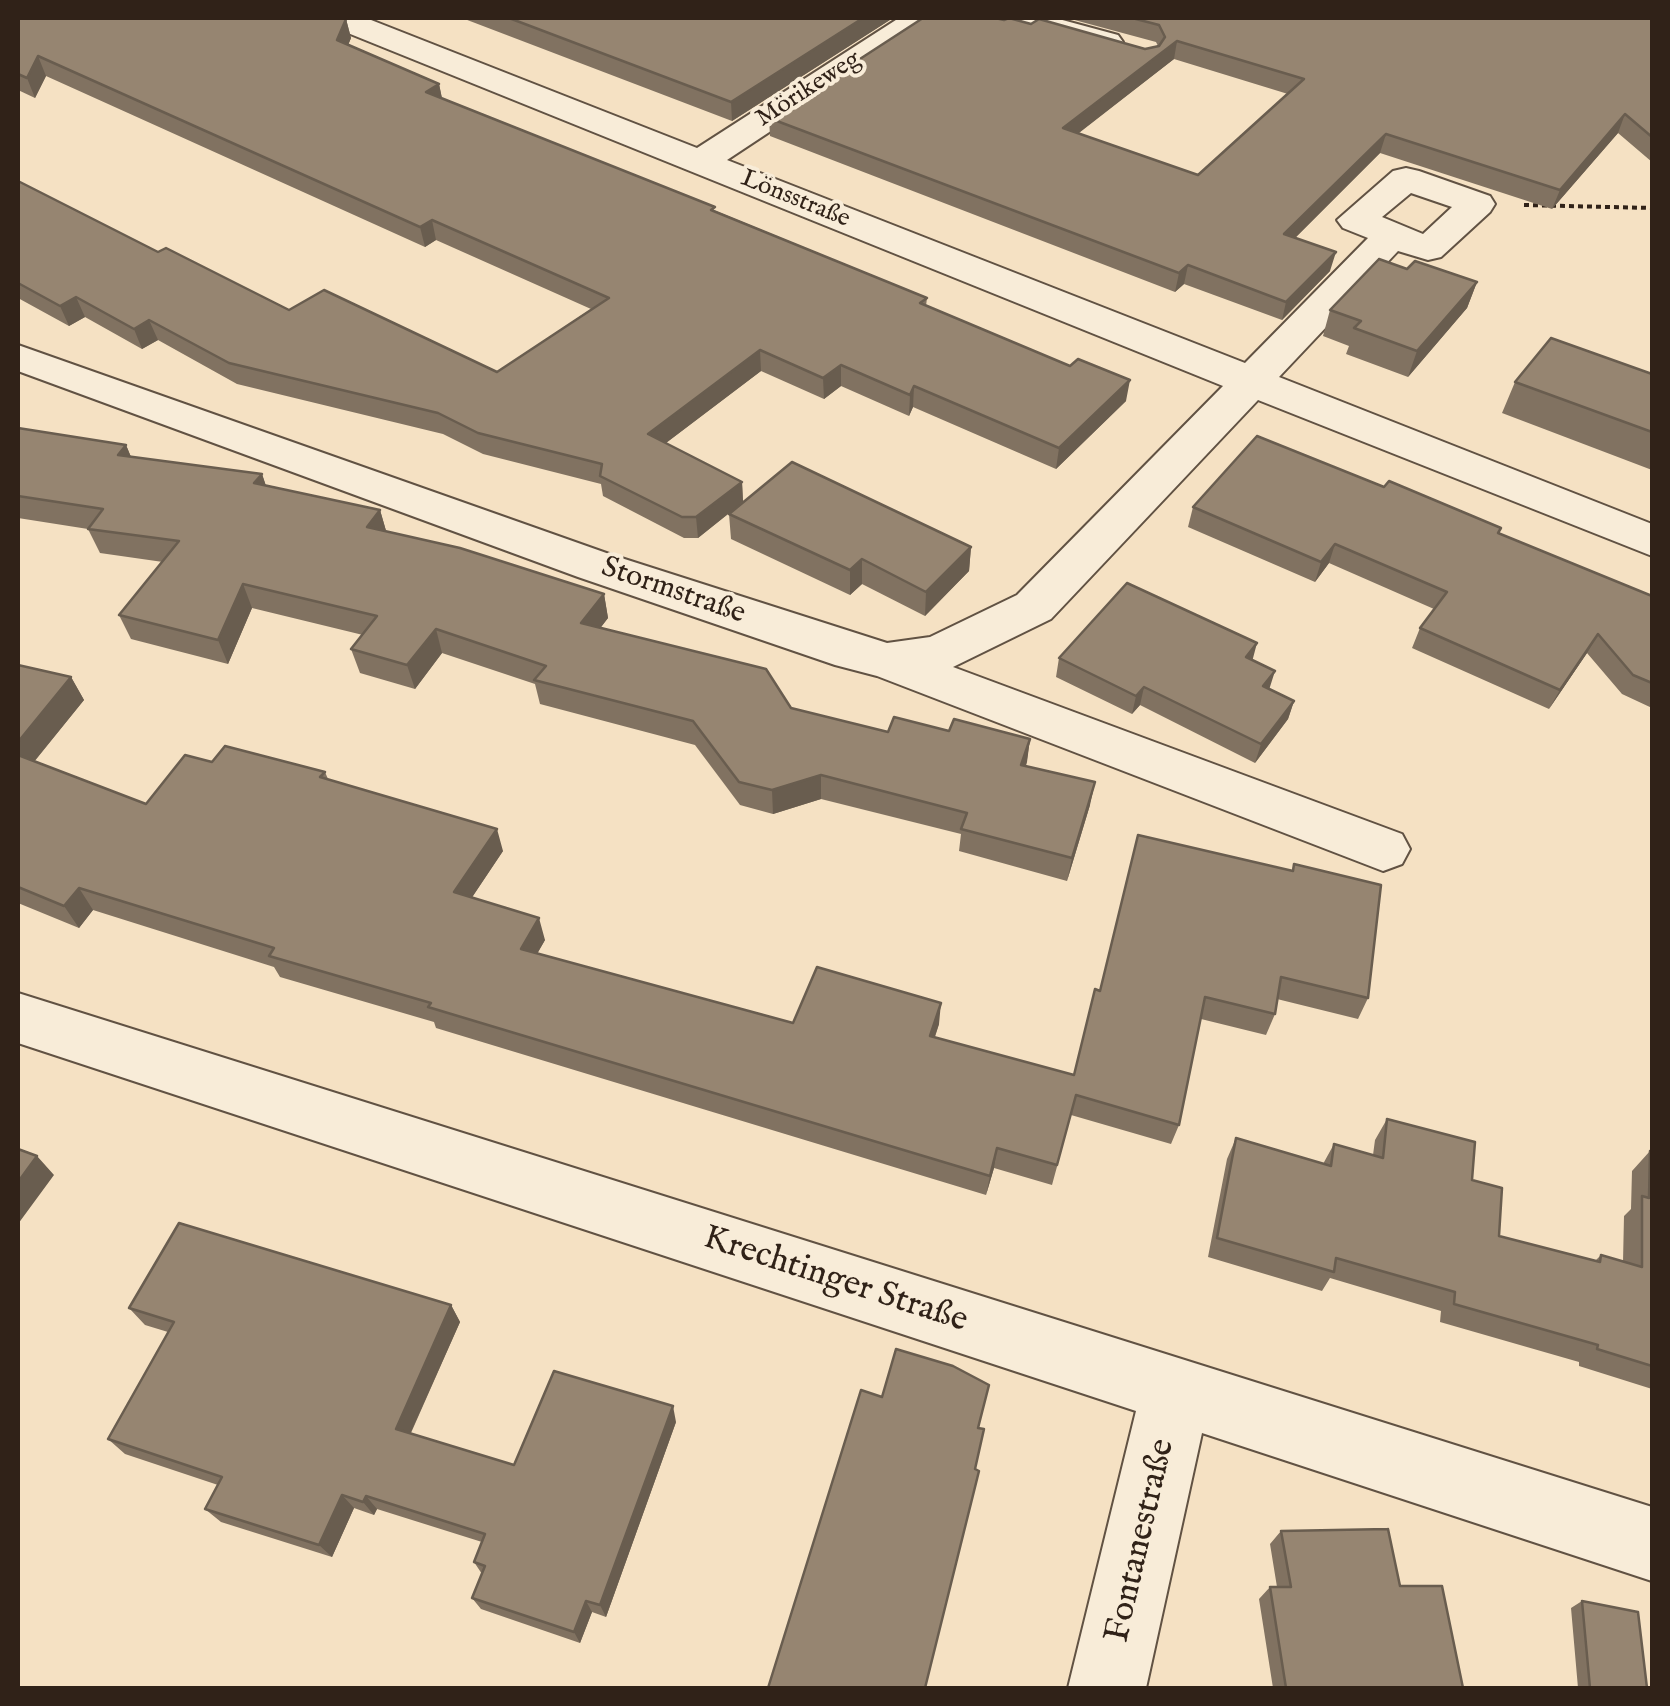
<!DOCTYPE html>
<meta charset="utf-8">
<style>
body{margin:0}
#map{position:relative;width:1670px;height:1706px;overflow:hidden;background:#f5e1c3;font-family:"IM FELL English",serif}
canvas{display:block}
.frame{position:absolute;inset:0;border:20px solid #302218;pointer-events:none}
</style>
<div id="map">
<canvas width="1670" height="1706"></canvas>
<div class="frame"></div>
</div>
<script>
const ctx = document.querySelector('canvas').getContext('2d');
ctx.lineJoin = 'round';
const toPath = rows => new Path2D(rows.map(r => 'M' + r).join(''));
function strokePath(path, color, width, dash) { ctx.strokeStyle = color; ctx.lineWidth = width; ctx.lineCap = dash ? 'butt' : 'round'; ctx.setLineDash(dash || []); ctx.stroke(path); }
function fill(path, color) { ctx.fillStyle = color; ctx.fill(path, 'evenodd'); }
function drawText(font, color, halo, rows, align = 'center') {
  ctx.font = font + ' "IM FELL English",serif'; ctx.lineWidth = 8; ctx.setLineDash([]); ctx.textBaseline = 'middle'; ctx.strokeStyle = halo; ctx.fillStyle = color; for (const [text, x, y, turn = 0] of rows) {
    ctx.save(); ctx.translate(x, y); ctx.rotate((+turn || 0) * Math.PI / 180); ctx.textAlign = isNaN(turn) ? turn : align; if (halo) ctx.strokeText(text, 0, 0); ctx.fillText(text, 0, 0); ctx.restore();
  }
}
const path = toPath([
 [1524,205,1652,208]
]);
const minor = toPath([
 [323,18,366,18,697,148,899,18,936,18,931,25,727,160,1245,363,1368,238,1343,228,1337,220,1393,171,1406,168,1419,171,1490,196,1495,204,1490,212,1441,257,1428,260,1398,251,1279,377,1652,524,1652,556,1258,400,1051,619,953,667,1402,834,1410,849,1402,864,1383,871,877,676,835,665,578,577,18,371,18,345,612,555,887,643,930,637,1017,595,1223,386,328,25,323,18],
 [1411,193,1452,207,1423,234,1382,217,1411,193],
 [1006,18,1055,18,1118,35,1123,42,1118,49,1107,52,1011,25,1006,18],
 [18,993,1652,1507,1652,1581,1202,1433,1146,1688,1068,1688,1136,1411,18,1043,18,993]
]);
const wall = toPath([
 [18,18,346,19,351,38,348,45,439,84,442,98,927,298,926,306,1126,401,1056,469,913,407,909,416,841,386,824,399,761,371,666,443,742,482,743,502,698,538,684,538,603,496,601,484,483,454,443,434,237,384,158,340,142,349,85,317,69,326,18,298,18,181,158,252,289,310,497,372,591,309,436,240,425,247,46,76,35,98,18,90],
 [462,18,893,18,732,121],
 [1067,18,1652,18,1652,162,1618,133,1552,209,1380,153,1295,238,1330,271,1282,320,1184,284,1175,292,770,136,769,118,1004,20,1145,49,1158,46,1156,42],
 [1174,59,1288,94,1198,175,1078,133],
 [1407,269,1477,282,1467,308,1408,377,1346,354,1349,346,1323,336,1330,310],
 [1652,374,1652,470,1502,413,1515,382],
 [18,428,126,445,131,457,262,474,266,486,380,510,386,531,604,594,608,618,600,628,791,708,888,732,949,731,1030,739,1026,766,1090,805,1067,881,959,851,961,834,821,799,773,814,740,805,695,745,540,704,535,684,442,653,415,689,360,673,351,649,363,635,252,608,228,664,131,639,119,615,163,562,100,553,88,529,18,518],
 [1193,507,1499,533,1652,596,1652,708,1622,694,1587,653,1549,709,1412,648,1420,628,1434,609,1329,563,1315,582,1188,527],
 [729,514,971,547,969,571,925,616,862,584,850,595,731,539],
 [1059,658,1252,660,1270,689,1294,701,1288,719,1255,763,1140,705,1132,714,1056,677],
 [18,665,71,677,84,700,34,762,146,804,212,762,325,772,328,779,503,851,472,897,545,940,537,954,793,1023,939,1024,935,1037,1074,1075,1100,991,1292,870,1294,864,1368,998,1358,1019,1277,999,1275,1014,1266,1035,1201,1019,1179,1125,1171,1144,1071,1115,1052,1185,994,1168,986,1195,436,1028,434,1022,280,977,274,967,93,910,79,928,18,903],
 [1387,1119,1472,1180,1499,1236,1595,1261,1601,1255,1623,1262,1624,1216,1631,1209,1632,1171,1650,1151,1652,1152,1652,1389,1579,1366,1579,1362,1440,1322,1441,1311,1330,1278,1322,1291,1208,1257,1227,1159,1236,1138,1323,1164,1334,1144,1373,1155,1375,1140],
 [451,1305,460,1322,411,1433,514,1465,676,1422,606,1617,592,1612,580,1643,481,1609,472,1598,482,1574,474,1562,482,1542,377,1509,374,1515,354,1508,332,1557,221,1522,205,1509,218,1485,125,1454,108,1439,168,1332,145,1325,129,1308],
 [1281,1531,1400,1586,1463,1688,1273,1688,1259,1599,1270,1587,1277,1587,1270,1544],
 [1582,1601,1647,1688,1578,1688,1571,1608]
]);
const shadedWall = toPath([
 [863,18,893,18,732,121,731,102],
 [346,19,351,38,342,60,337,40],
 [1177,41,1174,59,1061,147,1063,128],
 [38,56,46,76,35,98,27,78],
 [439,84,443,104,426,92],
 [1625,114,1618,133,1552,209,1560,190],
 [1386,134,1380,153,1280,253,1284,234],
 [432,220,436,240,425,247,420,227],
 [1336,252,1330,271,1282,320,1286,302],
 [1188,265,1184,284,1175,292,1179,273],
 [1477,282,1467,308,1408,377,1417,351],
 [76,297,85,317,69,326,60,306],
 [149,320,158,340,142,349,134,329],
 [760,350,761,371,650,455,648,434],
 [841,365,841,386,824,399,823,378],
 [1130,380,1126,401,1056,469,1059,448],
 [914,386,913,407,909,416,910,395],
 [126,445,136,469,118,455],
 [262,474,270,498,254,483],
 [742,482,743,502,698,538,696,517],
 [380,510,387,534,367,527],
 [1335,544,1329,563,1315,582,1321,562],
 [971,547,969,571,925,616,926,592],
 [862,559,862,584,850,595,850,570],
 [243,584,252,608,228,664,218,640],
 [604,594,608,618,586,647,581,623],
 [436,629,442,653,415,689,407,665],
 [1598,634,1587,653,1549,709,1560,690],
 [1257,643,1252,662,1246,657],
 [1275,671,1269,690,1263,686],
 [71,677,84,700,23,775,18,766,18,742],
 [1144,687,1140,705,1132,714,1136,696],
 [1294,701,1288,719,1255,763,1261,744],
 [1030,739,1027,762,1018,788,1021,765],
 [821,775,821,799,773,814,772,790],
 [1095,782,1090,805,1067,881,1072,858],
 [497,829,503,851,461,914,454,892],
 [79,888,93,910,79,928,64,906],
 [539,918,545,940,527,971,521,949],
 [941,1003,939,1024,928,1056,930,1036],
 [997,1148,994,1168,986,1195,990,1176],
 [37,1156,54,1175,18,1224,18,1182],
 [451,1305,460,1322,406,1443,396,1429],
 [673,1406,676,1422,606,1617,600,1605],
 [342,1495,354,1508,332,1557,319,1545],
 [366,1496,377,1509,374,1515,363,1502],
 [586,1601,592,1612,580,1643,574,1632]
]);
const building = toPath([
 [18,18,342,18,346,19,337,40,439,84,426,92,715,207,711,210,927,298,920,303,1070,366,1078,359,1130,380,1059,448,914,386,910,395,841,365,823,378,760,350,648,434,742,482,696,517,682,517,600,476,602,464,478,433,438,413,229,363,149,320,134,329,76,297,60,306,18,283,18,181,158,252,166,248,289,310,324,290,497,372,609,298,432,220,420,227,38,56,27,78,18,74,18,18],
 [509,18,863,18,731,102,509,18],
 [923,18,995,18,1004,20,1009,18,1031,24,1039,19,1145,49,1159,46,1165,37,1159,25,1132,18,1652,18,1652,137,1625,114,1560,190,1386,134,1284,234,1336,252,1286,302,1188,265,1179,273,769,118,923,18],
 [1177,41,1304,79,1198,175,1063,128,1177,41],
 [1379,259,1407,269,1415,261,1477,282,1417,351,1354,328,1361,321,1330,310,1379,259],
 [1551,338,1652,374,1652,432,1515,382,1551,338],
 [18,428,126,445,118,455,262,474,254,483,380,510,367,527,460,548,604,594,581,623,766,669,791,708,888,732,894,717,949,731,954,719,1030,739,1021,765,1095,782,1072,858,961,829,967,813,821,775,772,790,739,782,693,721,534,680,546,666,436,629,407,665,351,649,377,616,243,584,218,640,119,615,179,541,88,529,103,509,18,496,18,428],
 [1257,436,1384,487,1389,481,1501,528,1498,533,1652,596,1652,683,1633,675,1598,634,1560,690,1420,628,1447,592,1335,544,1321,562,1193,507,1257,436],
 [792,462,971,547,926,592,862,559,850,570,729,514,792,462],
 [1127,583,1257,643,1246,657,1275,671,1263,686,1294,701,1261,744,1144,687,1136,696,1059,658,1127,583],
 [18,665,71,677,18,742,18,665],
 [225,746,325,772,320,777,497,829,454,892,539,918,521,949,793,1023,817,967,941,1003,930,1036,1074,1075,1095,989,1100,991,1138,835,1293,871,1294,864,1381,885,1368,998,1281,977,1275,1014,1205,997,1179,1125,1076,1095,1057,1165,997,1148,990,1176,428,1007,431,1003,269,956,274,948,79,888,64,906,18,887,18,755,146,804,185,755,212,762,225,746],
 [1387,1119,1475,1142,1472,1180,1502,1188,1499,1236,1600,1262,1601,1255,1642,1267,1642,1196,1649,1198,1650,1151,1652,1152,1652,1366,1597,1349,1598,1345,1454,1304,1455,1292,1336,1258,1334,1272,1217,1238,1236,1138,1331,1166,1334,1144,1383,1158,1387,1119],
 [18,1149,37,1156,18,1182,18,1149],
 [179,1223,451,1305,396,1429,514,1465,554,1371,673,1406,600,1605,586,1601,574,1632,472,1598,485,1566,474,1562,485,1534,366,1496,363,1502,342,1495,319,1545,205,1509,222,1477,108,1439,174,1322,129,1308,179,1223],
 [896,1349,953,1366,989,1385,978,1428,984,1429,975,1469,979,1471,925,1688,768,1688,861,1390,882,1397,896,1349],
 [1388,1529,1400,1586,1442,1586,1463,1688,1286,1688,1270,1587,1291,1587,1281,1531,1388,1529],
 [1582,1601,1638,1612,1647,1688,1590,1688,1582,1601]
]);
const farStreetnames = [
 ["Mörikeweg",809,90,-33],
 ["Lönsstraße",795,200,22]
];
const streetNames = [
 ["Stormstraße",673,592,19]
];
const nearStreetnames = [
 ["Krechtinger Straße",835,1281,18],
 ["Fontanestraße",1142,1541,-77]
];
strokePath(minor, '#615243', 4);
strokePath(path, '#302218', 4, [5, 4]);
fill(minor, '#f8ecd8');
fill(wall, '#817261');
fill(shadedWall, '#695d4f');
fill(building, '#968571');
strokePath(building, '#695d4f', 2.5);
drawText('25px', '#302218', '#f8ecd8', farStreetnames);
drawText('30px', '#302218', '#f8ecd8', streetNames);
drawText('35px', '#302218', '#f8ecd8', nearStreetnames);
</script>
